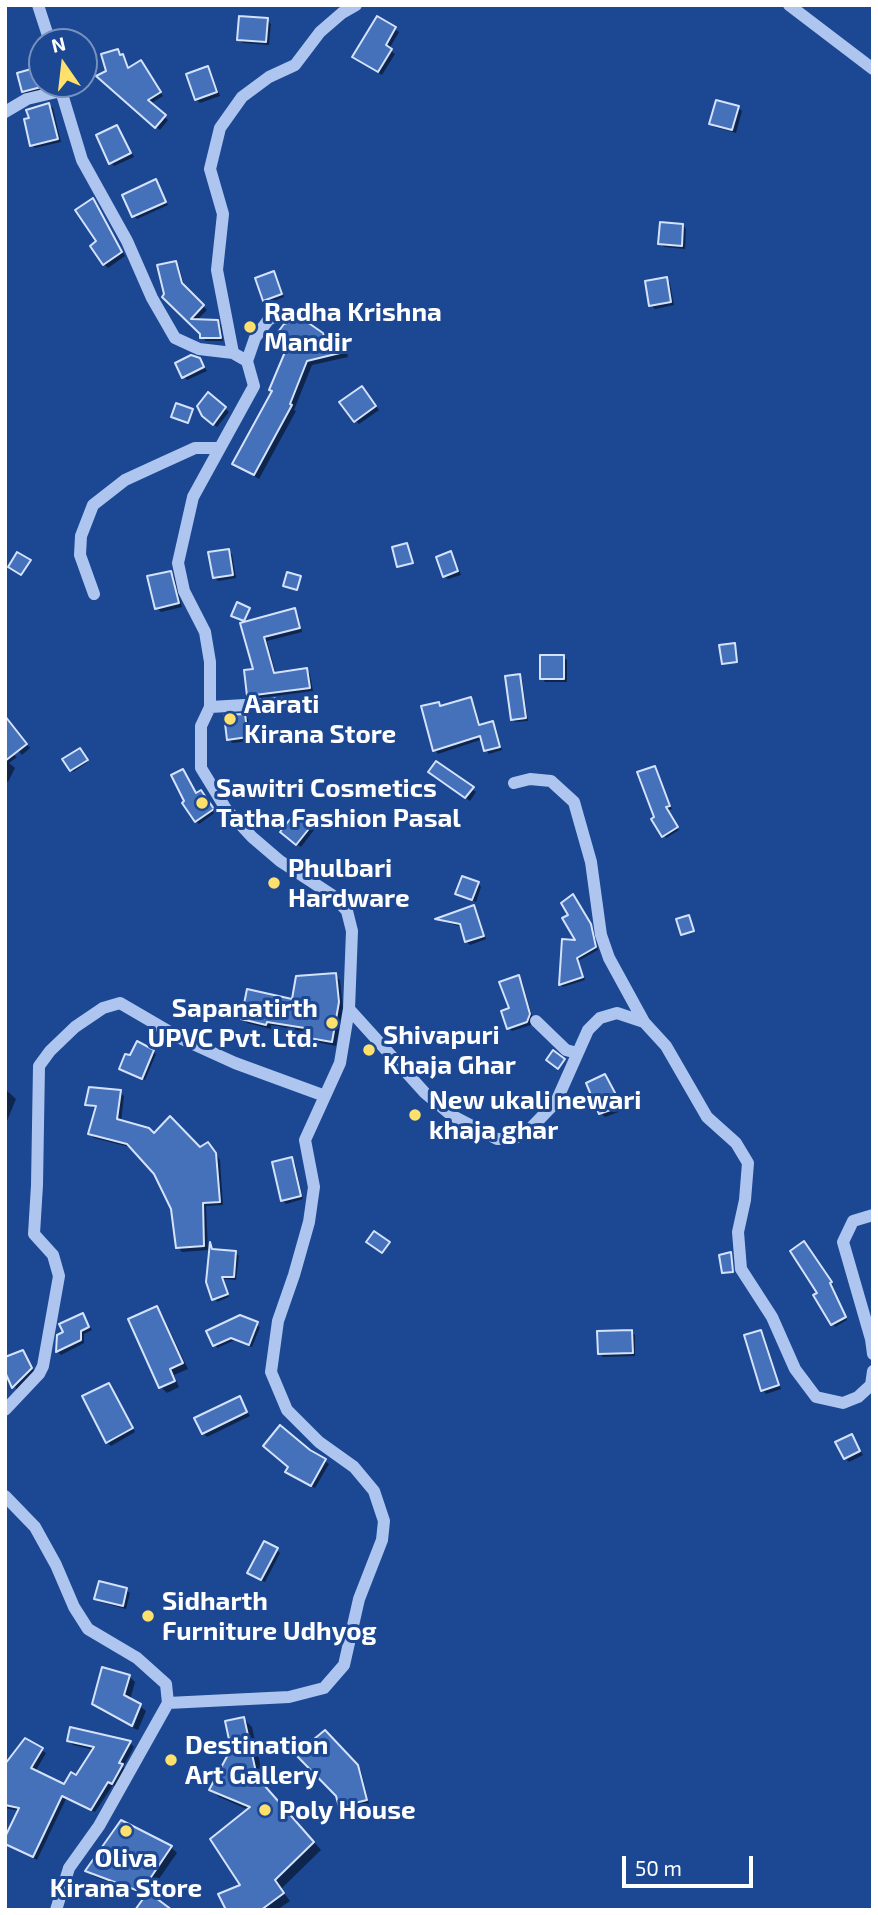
<!DOCTYPE html>
<style>
body{margin:0}
#map{position:relative;width:878px;height:1915px;overflow:hidden;background:#1c4793;font-family:"Exo 2",sans-serif}
canvas{display:block}
.frame{position:absolute;inset:0;border:7px solid #fff;pointer-events:none}
.north{position:absolute;left:28px;top:28px;width:70px;height:70px;box-sizing:border-box;background:#1c4793;border:2px solid #7791be;border-radius:50%;rotate:346deg;font-size:19px;font-weight:700;line-height:28px;text-align:center;color:#fff}
.north::after{content:'';display:block;margin:auto;width:24px;height:32px;background:#fee06c;clip-path:polygon(50% 0,100% 100%,50% 72%,0 100%)}
.scale{position:absolute;left:622px;top:1856px;width:131px;height:32px;box-sizing:border-box;border:4px solid #fff;border-top:0;padding-left:9px;font-size:21px;line-height:24px;white-space:nowrap;color:#fff;-webkit-text-stroke:5px #1c4793;paint-order:stroke}
</style>
<div id="map">
<canvas width="878" height="1915"></canvas>
<div class="frame"></div>
<div class="north">N</div>
<div class="scale">50 m</div>
</div>
<script>
const ctx = document.querySelector('canvas').getContext('2d');
ctx.lineJoin = 'round';
function fill(path, color) { ctx.fillStyle = color; ctx.fill(path, 'evenodd'); }
const toPath = rows => new Path2D(rows.map(r => 'M' + r).join(''));
function strokePath(path, color, width, dash) { ctx.strokeStyle = color; ctx.lineWidth = width; ctx.lineCap = dash ? 'butt' : 'round'; ctx.setLineDash(dash || []); ctx.stroke(path); }
function drawText(font, color, halo, rows, align = 'center') {
  ctx.font = font + ' "Exo 2",sans-serif'; ctx.lineWidth = 6; ctx.setLineDash([]); ctx.textBaseline = 'middle'; ctx.strokeStyle = halo; ctx.fillStyle = color; for (const [text, x, y, turn = 0] of rows) {
    ctx.save(); ctx.translate(x, y); ctx.rotate((+turn || 0) * Math.PI / 180); ctx.textAlign = isNaN(turn) ? turn : align; if (halo) ctx.strokeText(text, 0, 0); ctx.fillText(text, 0, 0); ctx.restore();
  }
}
const shadow = toPath([
 [377,18,399,32,389,49,395,54,382,75,358,60],
 [267,20,271,24,269,45,243,43,239,40],
 [117,51,126,60,129,69,144,66,163,96,150,104,168,120,160,130,99,76,108,72],
 [42,68,42,84,52,84,53,88,27,95,23,91],
 [208,68,211,72,220,96,200,103,196,99],
 [49,105,53,108,61,142,35,148,32,145],
 [738,108,742,111,736,133,714,127,711,123],
 [117,127,134,157,114,166,111,163],
 [155,181,168,205,137,219,133,216],
 [96,204,125,256,108,268,104,264,99,242],
 [683,225,686,229,685,249,664,247,660,243],
 [176,263,179,266,185,288,207,310,196,321,217,321,221,325,223,341,205,341,202,333,166,294],
 [274,273,277,277,284,297,268,303,264,300],
 [666,279,670,283,674,305,655,309,651,305],
 [322,334,326,338,339,334,344,339,348,357,312,365,294,410,296,411,259,479,234,463,273,392,291,341],
 [199,359,207,371,187,380,184,377],
 [365,391,379,410,359,424,356,421],
 [208,395,229,412,217,427,208,420],
 [228,551,232,554,236,578,218,581,214,577],
 [451,553,454,557,461,575,448,579,444,576],
 [170,572,174,576,182,607,161,612,157,608],
 [294,610,298,614,302,632,267,641,276,674,307,670,310,674,313,691,253,699,249,695,255,670,242,625],
 [563,657,567,660,567,682,545,682,542,678],
 [519,676,522,678,528,721,515,722,513,720],
 [471,699,474,703,481,727,492,723,496,727,502,750,489,754,486,750,483,739,438,754,435,750,438,704,442,707],
 [244,716,248,719,251,741,232,743,229,739],
 [5,718,30,748,22,755,5,735],
 [5,750,17,757,9,763,15,768,8,782,5,781],
 [80,750,88,762,73,772,65,760],
 [654,768,672,809,667,810,679,830,666,838,656,818],
 [183,771,197,795,204,795,216,812,199,824,196,821],
 [434,775,472,789,476,792,470,801],
 [310,827,314,830,301,847,286,836],
 [478,883,481,887,476,902,457,893],
 [576,899,593,928,598,950,578,961,585,980,563,987,561,985,563,941,578,942,570,915],
 [473,907,477,911,486,939,470,945,466,941,462,927,438,920],
 [335,975,340,980,343,1008,336,1046,316,1042,311,1038,312,1033,271,1025,271,1029,247,1023,243,1018,293,1001],
 [518,977,522,981,533,1019,531,1025,512,1031,509,1028],
 [153,1051,156,1054,145,1080,121,1069],
 [605,1076,624,1110,605,1117,601,1113],
 [5,1089,16,1099,7,1121,5,1120],
 [120,1092,124,1096,121,1122,154,1136,200,1150,212,1149,220,1160,223,1205,206,1206,208,1250,182,1252,178,1247,173,1208,156,1173,133,1148,94,1138,90,1133,97,1109,87,1104],
 [292,1159,295,1163,303,1199,286,1204,282,1200],
 [211,1246,214,1251,236,1253,239,1256,236,1280,224,1279,229,1297,217,1302,208,1282],
 [806,1247,833,1285,832,1286,847,1320,835,1327,820,1294],
 [156,1308,162,1314,188,1369,174,1375,179,1387,167,1393,161,1387],
 [82,1315,92,1330,84,1334,84,1343,61,1355,57,1351],
 [240,1317,260,1327,252,1347,235,1340,217,1348,208,1331],
 [631,1332,635,1335,635,1356,603,1357,600,1354],
 [761,1332,764,1335,781,1389,766,1394,763,1390],
 [23,1352,35,1373,17,1390,5,1368],
 [109,1385,135,1432,111,1446,107,1442],
 [239,1398,250,1416,207,1437,203,1433],
 [851,1436,863,1455,849,1462,845,1458],
 [309,1452,329,1464,315,1488,291,1475],
 [276,1549,280,1553,265,1582,253,1577,250,1573],
 [126,1590,130,1593,126,1609,100,1602,96,1598],
 [129,1676,135,1682,130,1700,138,1705,130,1726,100,1710,94,1704],
 [141,1707,146,1711,138,1730,133,1728],
 [244,1719,252,1727,265,1786,321,1850,281,1889,290,1901,277,1910,225,1910,242,1886,249,1810,219,1797,211,1789,233,1749],
 [325,1732,361,1770,369,1804,344,1810,341,1806,338,1795,308,1746],
 [26,1740,46,1753,35,1772,64,1786,76,1777,94,1750,73,1745,69,1741,130,1743,134,1747,123,1767,126,1769,116,1787,113,1785,95,1812,66,1799,37,1860,5,1843,20,1811,5,1808,5,1768],
 [171,1847,177,1853,147,1896,93,1876,87,1871]
]);
const building = toPath([
 [239,16,268,18,266,42,237,40,239,16],
 [377,16,396,27,386,45,392,49,378,72,352,57,377,16],
 [118,49,120,55,123,54,128,68,141,60,161,92,148,100,166,115,155,128,96,76,106,71,101,54,118,49],
 [42,66,42,84,45,86,22,92,17,73,42,66],
 [208,66,217,92,195,100,186,74,208,66],
 [716,100,739,106,732,130,709,124,716,100],
 [49,103,58,139,30,146,24,119,29,118,26,110,49,103],
 [117,125,131,153,109,164,96,135,117,125],
 [156,179,166,202,132,217,122,195,156,179],
 [93,198,122,252,103,265,90,246,96,241,75,210,93,198],
 [660,222,683,224,682,246,658,244,660,222],
 [176,261,182,283,204,305,191,319,218,320,221,338,200,338,200,334,162,297,164,294,157,265,176,261],
 [274,271,282,294,263,301,255,278,274,271],
 [667,277,671,302,649,306,645,281,667,277],
 [297,315,323,333,324,337,340,332,344,352,307,361,290,404,292,405,254,475,232,464,272,391,269,390,290,340,278,332,284,324,294,321,297,315],
 [191,355,200,358,204,367,182,378,175,363,191,355],
 [362,386,376,406,354,422,339,402,362,386],
 [208,392,226,407,213,425,202,416,197,406,208,392],
 [176,403,193,409,188,423,171,417,176,403],
 [407,543,413,563,397,567,392,547,407,543],
 [229,549,233,575,213,578,208,552,229,549],
 [451,551,458,571,443,577,436,557,451,551],
 [17,552,31,560,21,575,8,567,17,552],
 [171,571,179,603,155,609,147,576,171,571],
 [287,572,301,576,297,590,283,586,287,572],
 [237,602,250,608,244,621,231,616,237,602],
 [295,608,300,628,264,637,274,673,307,668,310,688,247,696,244,670,253,669,240,623,295,608],
 [735,643,737,662,722,664,719,645,735,643],
 [540,655,564,655,564,679,540,679,540,655],
 [520,674,526,718,511,720,505,676,520,674],
 [471,697,479,725,493,721,500,747,484,751,480,736,433,751,421,706,439,702,440,706,471,697],
 [245,714,248,737,227,740,224,715,245,714],
 [5,716,27,744,5,761,5,716],
 [80,748,88,760,70,771,62,759,80,748],
 [436,761,474,787,465,798,428,772,436,761],
 [655,766,670,806,666,807,678,827,662,837,651,819,654,817,637,772,655,766],
 [183,769,196,793,201,790,214,809,195,822,182,803,184,801,171,775,183,769],
 [295,813,312,825,296,845,280,832,295,813],
 [462,876,479,882,472,900,455,894,462,876],
 [573,894,591,924,596,947,577,958,583,977,559,985,562,939,575,940,562,918,568,915,561,903,573,894],
 [474,905,484,936,465,942,460,924,435,919,474,905],
 [689,915,694,931,681,935,676,919,689,915],
 [336,973,339,1002,332,1042,309,1038,311,1029,267,1022,266,1025,241,1019,247,989,292,999,296,976,336,973],
 [519,975,530,1014,527,1022,507,1029,501,1011,509,1008,499,982,519,975],
 [137,1041,154,1050,142,1079,119,1069,125,1054,130,1055,137,1041],
 [553,1050,565,1059,558,1069,546,1060,553,1050],
 [605,1074,622,1106,599,1114,586,1083,605,1074],
 [89,1087,121,1090,117,1119,149,1128,154,1133,170,1116,200,1147,208,1142,216,1153,220,1202,203,1203,204,1246,176,1248,171,1209,154,1174,127,1144,88,1134,96,1106,85,1105,89,1087],
 [292,1157,301,1196,281,1201,272,1162,292,1157],
 [374,1231,390,1242,382,1253,366,1242,374,1231],
 [804,1241,832,1282,830,1283,846,1317,831,1325,813,1295,817,1293,790,1251,804,1241],
 [210,1242,212,1249,236,1251,234,1277,222,1277,228,1294,212,1300,206,1282,210,1242],
 [731,1252,733,1272,722,1273,719,1255,731,1252],
 [157,1306,183,1363,170,1369,175,1381,159,1388,128,1319,157,1306],
 [83,1313,89,1327,81,1331,81,1340,56,1352,57,1335,63,1332,59,1324,83,1313],
 [240,1315,258,1322,249,1345,231,1338,213,1346,206,1331,240,1315],
 [632,1330,633,1353,598,1354,597,1331,632,1330],
 [761,1330,779,1385,761,1391,744,1335,761,1330],
 [23,1350,32,1368,12,1388,5,1372,5,1357,23,1350],
 [109,1383,133,1428,106,1443,82,1396,109,1383],
 [240,1396,247,1412,202,1434,194,1418,240,1396],
 [280,1425,310,1450,326,1459,311,1486,285,1472,288,1467,263,1446,280,1425],
 [852,1434,860,1451,844,1459,835,1442,852,1434],
 [264,1541,278,1548,261,1580,247,1573,264,1541],
 [99,1581,127,1588,123,1606,94,1599,99,1581],
 [102,1667,130,1675,124,1695,141,1704,132,1726,92,1704,102,1667],
 [244,1717,257,1777,314,1842,275,1880,284,1893,261,1910,226,1910,218,1894,240,1885,210,1839,250,1807,209,1790,231,1749,225,1721,244,1717],
 [70,1727,131,1741,119,1763,123,1764,112,1784,108,1782,91,1810,62,1796,33,1857,5,1844,5,1837,19,1808,5,1805,5,1764,25,1738,43,1748,31,1768,64,1784,71,1772,76,1775,94,1747,67,1741,70,1727],
 [325,1730,358,1765,367,1800,339,1807,336,1796,294,1753,306,1742,308,1744,325,1730],
 [121,1820,172,1846,141,1892,85,1871,121,1820],
 [148,1892,172,1910,135,1910,148,1892]
]);
const minor = toPath([
 [38,5,50,42],
 [789,5,873,69],
 [5,112,27,99,61,91],
 [233,353,217,270,223,214,210,169,220,128,242,97,269,77,295,65,320,32,342,13,356,5],
 [247,361,255,338,269,319,288,314],
 [94,594,80,555,81,536,93,505,125,480,162,463,195,448,220,448],
 [210,707,280,703],
 [514,783,530,779,551,781,574,802,591,862,601,935,609,958,644,1022],
 [349,1009,425,1093,451,1115,497,1139,513,1139,528,1131,556,1102,588,1030,600,1018,617,1013,644,1022,666,1046,707,1117,736,1143,748,1163,745,1200,738,1232,741,1269,772,1317,795,1369,816,1397,843,1403,858,1397,871,1385,873,1371],
 [536,1021,566,1050,577,1053],
 [873,1215,853,1221,843,1242,871,1339,873,1354],
 [5,1410,39,1374,43,1366,59,1276,53,1255,34,1234,37,1185,39,1066,50,1051,75,1027,103,1008,120,1003,180,1038,235,1063,325,1096],
 [5,1496,35,1527,56,1565,74,1607,88,1629,137,1658,166,1684,168,1703],
 [56,1910,69,1868,99,1826,168,1703,289,1697,324,1688,344,1665,359,1599,382,1540,384,1521,374,1491,354,1467,319,1442,287,1410,271,1372,278,1321,294,1275,309,1222,314,1187,305,1140,340,1063,349,1009,352,931,347,911,332,895,280,861,252,837,226,809,201,768,201,726,210,707,210,662,205,632,184,591,178,563,193,497,254,386,247,361,233,353,199,349,175,338,152,298,127,241,82,160,59,84]
]);
const markers = [
 [250,327,7,"#fee06c"],
 [230,719,7,"#fee06c"],
 [202,803,7,"#fee06c"],
 [274,883,7,"#fee06c"],
 [332,1023,7,"#fee06c"],
 [369,1050,7,"#fee06c"],
 [415,1115,7,"#fee06c"],
 [148,1616,7,"#fee06c"],
 [171,1760,7,"#fee06c"],
 [265,1810,7,"#fee06c"],
 [126,1831,7,"#fee06c"]
];
const poiNames = [
 ["Radha Krishna",264,312],
 ["Mandir",264,342],
 ["Aarati",244,704],
 ["Kirana Store",244,734],
 ["Sawitri Cosmetics",216,788],
 ["Tatha Fashion Pasal",216,818],
 ["Phulbari",288,868],
 ["Hardware",288,898],
 ["Sapanatirth",318,1008,"right"],
 ["UPVC Pvt. Ltd.",318,1038,"right"],
 ["Shivapuri",383,1035],
 ["Khaja Ghar",383,1065],
 ["New ukali newari",429,1100],
 ["khaja ghar",429,1130],
 ["Sidharth",162,1601],
 ["Furniture Udhyog",162,1631],
 ["Destination",185,1745],
 ["Art Gallery",185,1775],
 ["Poly House",279,1810],
 ["Oliva",126,1858,"center"],
 ["Kirana Store",126,1888,"center"]
];
fill(shadow, '#0007');
fill(building, '#4570ba');
strokePath(building, '#d4e2fa', 2);
strokePath(minor, '#aec6ef', 12);
for (const [x, y, r, color] of markers) { const dot = new Path2D(); dot.arc(x, y, r, 0, 2 * Math.PI); ctx.fillStyle = color; ctx.fill(dot); strokePath(dot, '#1c4793', 2.5); }
drawText('bold 26px', '#fff', '#1c4793', poiNames, 'left');
</script>
